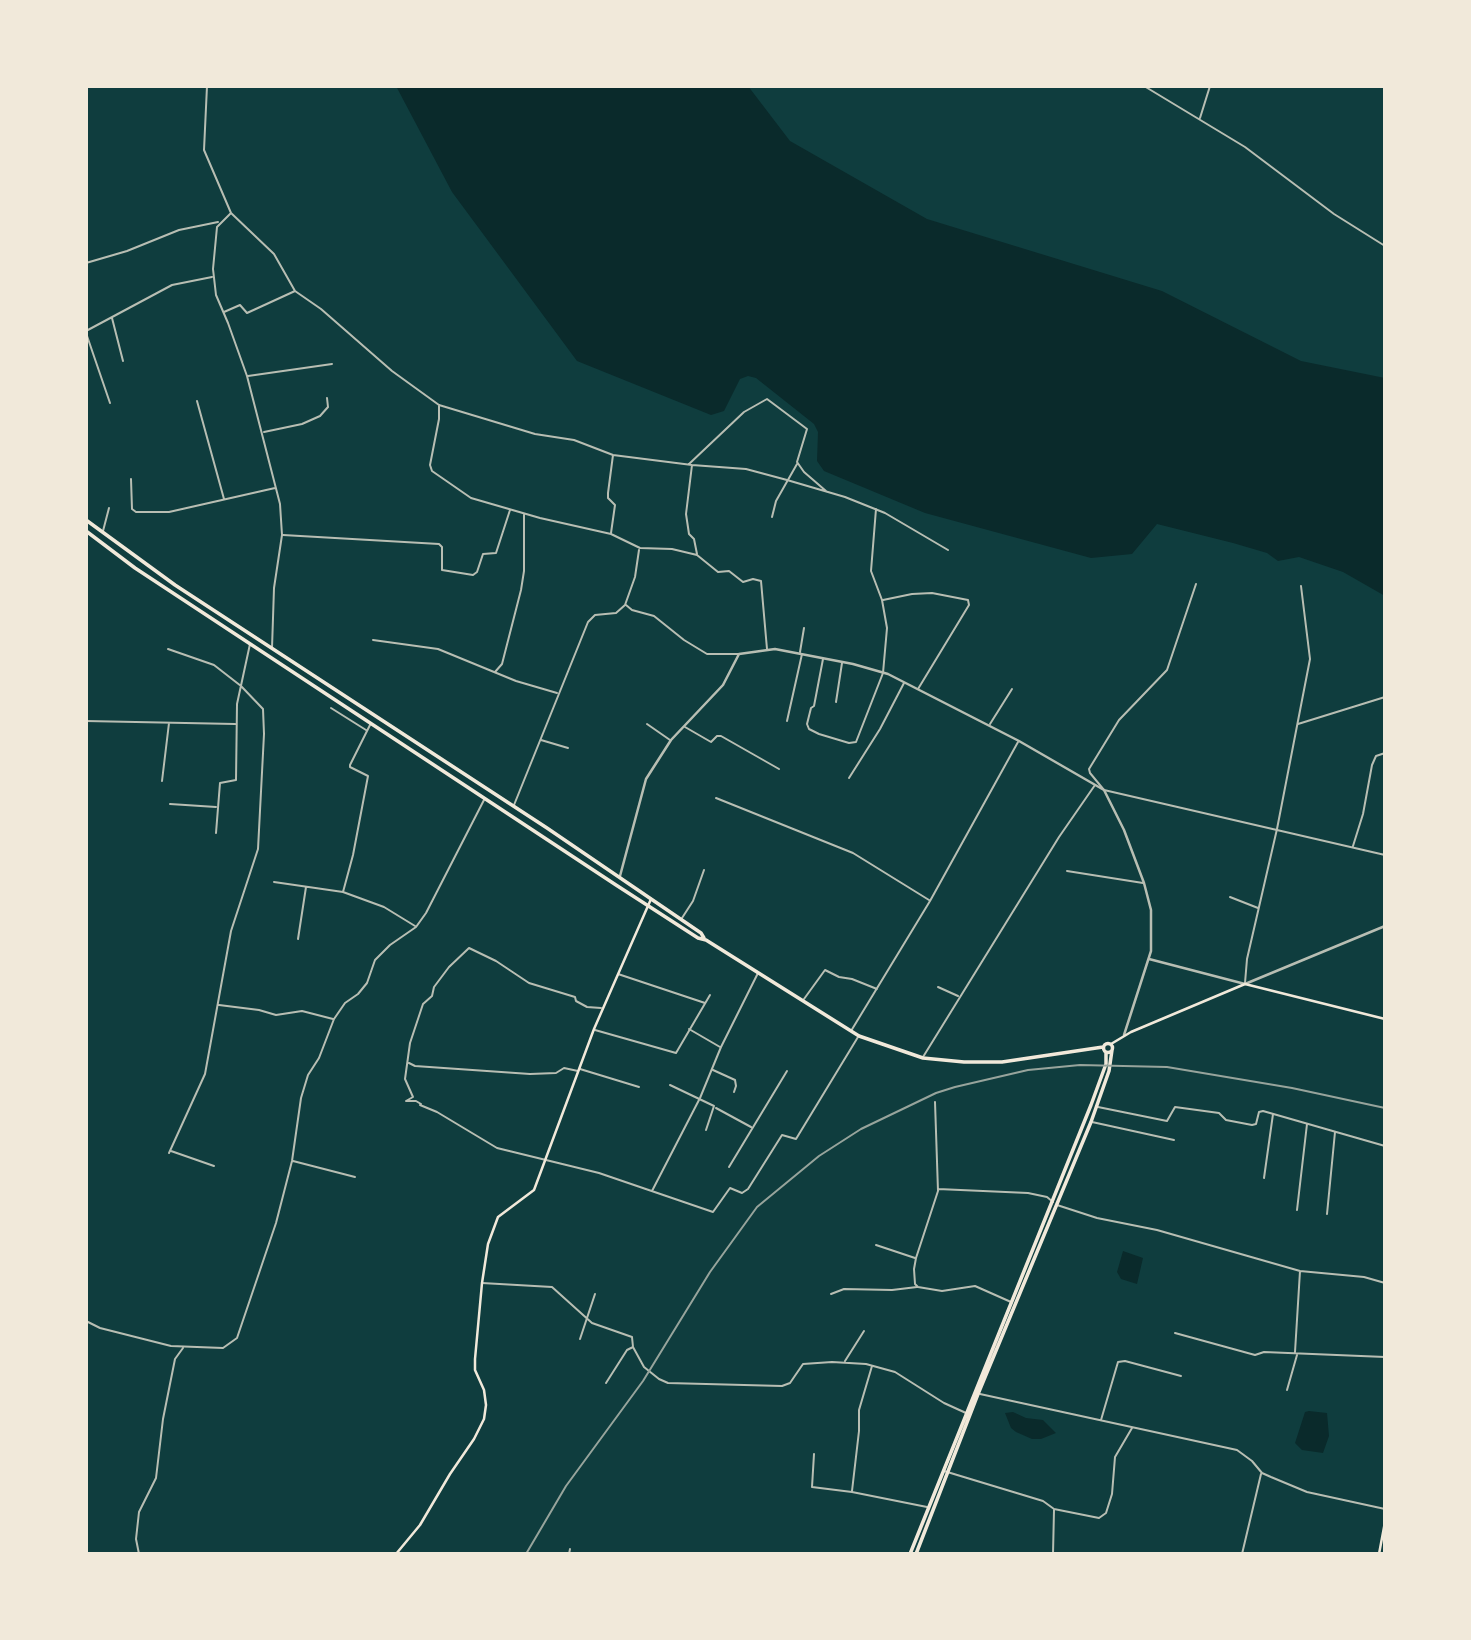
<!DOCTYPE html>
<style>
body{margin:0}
#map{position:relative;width:1471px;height:1640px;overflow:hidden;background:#0f3d3e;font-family:Merriweather,serif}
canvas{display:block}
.frame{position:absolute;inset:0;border:88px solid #f1e9da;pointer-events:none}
</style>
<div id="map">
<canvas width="1471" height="1640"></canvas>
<div class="frame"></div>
</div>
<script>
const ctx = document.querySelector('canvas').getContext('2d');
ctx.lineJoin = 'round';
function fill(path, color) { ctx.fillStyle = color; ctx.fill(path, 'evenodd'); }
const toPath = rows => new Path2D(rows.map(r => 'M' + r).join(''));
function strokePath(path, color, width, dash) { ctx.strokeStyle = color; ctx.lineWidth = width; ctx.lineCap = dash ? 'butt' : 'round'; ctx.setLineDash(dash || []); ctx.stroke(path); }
const water = toPath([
 [396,86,748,86,790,141,927,219,1162,291,1301,361,1385,378,1385,596,1343,572,1299,557,1278,561,1267,553,1233,543,1157,524,1132,554,1091,558,925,513,824,471,817,461,818,432,814,424,756,378,748,376,740,379,724,411,711,415,577,361,452,192],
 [1123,1251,1143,1258,1137,1284,1121,1279,1117,1272],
 [1309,1411,1327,1413,1329,1436,1323,1453,1302,1450,1295,1443,1305,1412],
 [1013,1412,1026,1418,1043,1420,1056,1433,1041,1439,1032,1439,1016,1432,1011,1428,1005,1413]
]);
const minor = toPath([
 [207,86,204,150,231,213,217,227,213,269,216,295,228,323,247,376,280,504,282,535,274,588,272,648],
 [1144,86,1245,147,1334,214,1385,246],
 [1200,118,1210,86],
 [231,213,274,254,295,291,321,309,392,371,439,405,535,434,574,440,613,455,692,465,746,469,787,480,845,497,885,513,948,550],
 [86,263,127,251,179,230,218,222],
 [224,312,240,305,247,313,295,291],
 [112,318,123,361],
 [86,331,172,285,212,277],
 [86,333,110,403],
 [248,376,332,364],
 [197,401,224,499],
 [439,406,439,419,430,465,432,471,471,498,540,518,611,534,640,548,672,549,697,555,718,572,729,571,743,582,753,579,761,581,767,649],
 [264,432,302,424,320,416,328,407,327,398],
 [689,464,744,412,767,399,807,429,797,462,804,472,826,491],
 [692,465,686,514,689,534,694,539,697,554],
 [131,479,132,509,136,512,169,512,275,488],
 [772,517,776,501,797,464],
 [103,531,109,508],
 [611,533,615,505,608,498,608,493,613,455],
 [283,535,439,544,442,547,442,570,473,575,477,572,483,554,496,553,510,510],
 [1196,584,1167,670,1119,720,1089,769,1090,773,1104,790,1385,855],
 [883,600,912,594,932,593,968,600,969,605,918,689],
 [626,605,632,610,654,616,684,640,707,654,739,654],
 [373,640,438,649,516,681,557,693],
 [168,649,214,665,241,686,263,709,264,734,258,849,231,931,205,1074,169,1153],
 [800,652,804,628],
 [823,659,814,706,811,708,807,724,809,729,819,734,849,743,856,742,883,673,887,628,882,600,871,571,876,509],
 [495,672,502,664,521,590,524,571,524,515],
 [836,702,842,663],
 [331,708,366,730],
 [86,721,235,724],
 [787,721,802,654],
 [647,724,670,740],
 [990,724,1012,689],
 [1298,724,1385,697],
 [685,727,711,742,717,736,721,736,779,769],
 [541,740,568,748],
 [849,778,880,729,904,683],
 [162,781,169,723],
 [716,798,853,853,929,900],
 [170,804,216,807],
 [514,805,588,622,595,615,616,613,625,605,635,577,639,550],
 [216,833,220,783,236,780,237,704,250,644],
 [1353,846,1363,814,1372,765,1376,756,1385,753],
 [1067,871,1143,883],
 [274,882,343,892,384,907,415,926],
 [343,892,353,855,368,776,350,767,350,765,371,723],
 [1230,897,1258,908],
 [682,918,693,901,704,870],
 [298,939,306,887],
 [618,974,705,1003],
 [1245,983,1247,959,1277,829,1310,659,1301,586],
 [938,987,958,996],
 [804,999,825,970,839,977,852,979,877,989],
 [219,1005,259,1010,276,1015,302,1011,333,1019],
 [689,1029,720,1047],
 [595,1030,676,1053,710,995],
 [851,1031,930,901,1018,742],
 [923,1057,1059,837,1095,785],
 [409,1063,415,1066,530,1074,556,1073,564,1068,578,1071],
 [580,1069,639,1087],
 [713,1070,735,1080,736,1086,734,1092],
 [670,1085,714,1106,706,1130],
 [935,1102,938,1191,916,1258,914,1269,915,1284,918,1287,942,1291,975,1286,1011,1302],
 [421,1104,416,1101,406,1101,413,1097,405,1079,410,1043,423,1004,432,996,434,987,449,967,469,948,496,961,529,983,575,997,576,1001,587,1007,601,1008],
 [420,1105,437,1112,497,1148,599,1173,713,1212,730,1188,742,1193,748,1189,782,1135,796,1139,858,1037],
 [1098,1107,1167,1121,1175,1107,1219,1113,1226,1120,1252,1125,1256,1124,1259,1112,1263,1111,1385,1146],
 [716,1108,751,1127],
 [1092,1122,1174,1140],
 [171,1151,214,1166],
 [293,1161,355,1177],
 [729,1167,787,1071],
 [1264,1178,1273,1114],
 [938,1189,1028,1193,1047,1197,1053,1202],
 [652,1191,700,1098,721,1047,758,973],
 [1057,1205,1097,1218,1157,1230,1300,1271,1364,1277,1385,1283],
 [1297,1210,1307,1124],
 [1327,1214,1335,1132],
 [876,1245,915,1258],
 [482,1283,552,1287,592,1323,632,1337,633,1347,627,1350,606,1383],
 [831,1294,844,1289,892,1290,917,1287],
 [86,1321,100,1328,171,1346,223,1348,237,1338,276,1223,292,1161,301,1098,308,1075,319,1058,334,1019,345,1003,358,994,367,983,375,960,390,945,416,927,426,913,485,798],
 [1175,1333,1255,1355,1264,1352,1385,1357],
 [580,1339,595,1294],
 [633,1347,644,1367,659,1379,668,1383,782,1386,790,1383,803,1364,832,1362,866,1364,895,1372,944,1403,966,1413],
 [1295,1352,1300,1271],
 [845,1361,864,1331],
 [1287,1390,1297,1355],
 [980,1394,1237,1450,1252,1461,1262,1473,1271,1477,1307,1492,1385,1509],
 [1101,1420,1118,1362,1125,1361,1181,1376],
 [814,1454,812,1487,852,1492,927,1507],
 [944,1471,1043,1501,1054,1509,1099,1518,1106,1513,1112,1494,1115,1457,1132,1428],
 [852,1491,859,1431,859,1410,872,1366],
 [139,1554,136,1539,139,1512,156,1478,163,1419,175,1359,183,1348],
 [569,1554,570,1549],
 [1053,1554,1054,1510],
 [1242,1554,1261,1474]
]);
const tertiary = toPath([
 [620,876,646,779,671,740,723,685,739,654,775,649,853,664,888,674,1019,741,1104,790,1124,830,1144,883,1151,910,1151,951,1124,1035],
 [1149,959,1245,984,1385,926]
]);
const secondary = toPath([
 [1111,1044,1131,1032,1245,984,1385,1019],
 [396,1554,420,1525,450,1474,474,1439,484,1419,486,1405,484,1390,475,1370,475,1359,482,1283,488,1244,498,1217,534,1190,594,1029,651,899],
 [1379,1554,1385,1522]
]);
const trunk = toPath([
 [86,520,175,585,547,828,701,933,704,938],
 [86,531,135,568,616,885,698,938,706,940,859,1036,923,1058,964,1062,1002,1062,1103,1047],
 '1103.5 1048a4.5 4.5 0 1 1 9 0a4.5 4.5 0 1 1-9 0Z',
 [910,1554,1091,1105,1106,1064,1106,1052],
 [916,1554,978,1394,1091,1122,1109,1071,1112,1050]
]);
const rail = toPath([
 [526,1554,566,1486,643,1381,710,1272,757,1207,819,1156,861,1129,936,1093,955,1087,1028,1070,1080,1065,1167,1067,1292,1088,1385,1108]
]);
fill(water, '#0a2a2b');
strokePath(minor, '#b8beb3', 2);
strokePath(tertiary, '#b8beb3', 2.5);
strokePath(secondary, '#f1e9da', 2.5);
strokePath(trunk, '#f1e9da', 3.5);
strokePath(rail, '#97a49c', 2);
</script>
